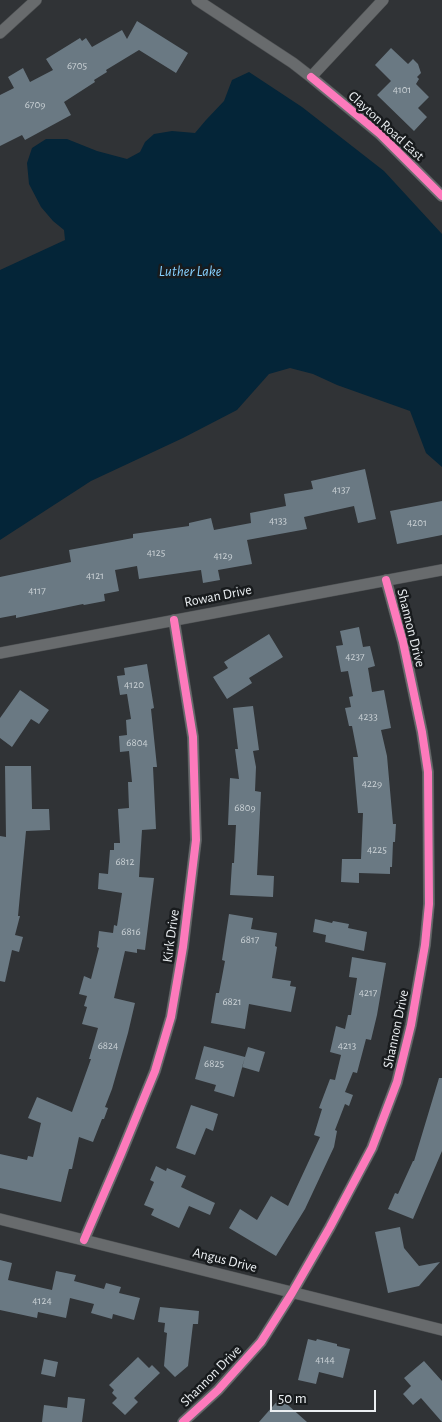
<!DOCTYPE html>
<style>
body{margin:0}
#map{position:relative;width:442px;height:1422px;overflow:hidden;background:#303336;font-family:"Alegreya Sans",sans-serif}
canvas{display:block}
.scale{position:absolute;left:270px;top:1390px;width:106px;height:22px;box-sizing:border-box;border:2px solid #ebeff2;border-top:0;padding-left:6px;font-size:15px;line-height:18px;white-space:nowrap;color:#ebeff2;-webkit-text-stroke:4px #181b1d;paint-order:stroke}
</style>
<div id="map">
<canvas width="442" height="1422"></canvas>
<div class="scale">50 m</div>
</div>
<script>
const ctx = document.querySelector('canvas').getContext('2d');
ctx.lineJoin = 'round';
function fill(path, color) { ctx.fillStyle = color; ctx.fill(path, 'evenodd'); }
const toPath = rows => new Path2D(rows.map(r => 'M' + r).join(''));
function strokePath(path, color, width, dash) { ctx.strokeStyle = color; ctx.lineWidth = width; ctx.lineCap = dash ? 'butt' : 'round'; ctx.setLineDash(dash || []); ctx.stroke(path); }
function drawText(font, color, halo, rows, align = 'center') {
  ctx.font = font + ' "Alegreya Sans",sans-serif'; ctx.lineWidth = 5; ctx.setLineDash([]); ctx.textBaseline = 'middle'; ctx.strokeStyle = halo; ctx.fillStyle = color; for (const [text, x, y, turn = 0] of rows) {
    ctx.save(); ctx.translate(x, y); ctx.rotate((+turn || 0) * Math.PI / 180); ctx.textAlign = isNaN(turn) ? turn : align; if (halo) ctx.strokeText(text, 0, 0); ctx.fillText(text, 0, 0); ctx.restore();
  }
}
const water = toPath([
 [249,72,302,107,384,171,442,234,442,467,426,453,410,411,337,385,313,374,290,368,269,374,237,410,183,438,91,481,0,540,0,270,65,240,64,230,53,221,41,207,29,184,27,163,32,148,46,139,67,139,97,151,127,159,140,152,145,142,154,134,172,131,195,133,206,120,224,101,232,80]
]);
const building = toPath([
 [137,21,188,53,176,73,139,50,106,70,107,72,94,80,95,82,64,102,71,115,25,140,22,135,0,146,0,95,14,88,8,77,23,68,30,82,53,70,46,59,80,38,82,41,86,38,92,47,122,30,127,39],
 [391,48,408,64,413,59,418,64,421,73,417,77,419,79,416,84,429,97,418,108,427,117,414,131,377,95,391,81,375,65],
 [365,469,376,519,358,523,354,506,304,517,307,529,247,540,252,564,218,570,220,580,203,583,201,570,139,579,137,566,115,570,119,591,104,594,105,601,84,605,83,604,16,618,16,615,0,618,0,577,71,562,69,550,133,538,133,534,189,526,189,523,211,518,214,530,251,523,250,513,286,506,284,494,313,489,311,481],
 [442,501,442,535,397,544,390,511],
 [359,627,363,647,370,646,375,666,368,668,372,692,384,690,391,728,381,730,387,756,393,824,396,824,395,842,393,842,392,867,390,867,390,874,359,873,359,883,341,882,342,859,361,859,363,813,358,813,353,757,358,757,352,726,349,726,345,708,351,707,349,697,353,696,348,671,341,672,336,646,343,645,340,631],
 [269,634,283,657,249,678,252,683,227,699,213,677,228,668,224,662],
 [147,664,154,708,151,709,157,767,153,767,156,829,142,830,139,877,154,878,145,950,137,949,137,953,125,951,114,998,135,1003,128,1033,112,1089,105,1107,108,1108,104,1119,102,1119,93,1142,79,1137,72,1169,69,1169,61,1202,0,1188,0,1154,27,1160,28,1156,33,1157,41,1123,28,1118,37,1097,72,1112,91,1059,89,1059,98,1028,82,1024,87,1007,84,1006,87,996,79,994,84,976,91,979,99,948,97,947,99,931,113,933,114,925,117,926,122,893,98,889,99,873,108,874,110,850,114,850,114,843,120,843,118,809,129,808,128,782,132,782,129,751,120,752,119,736,127,735,126,720,131,719,127,694,120,695,117,676,125,675,124,668],
 [20,690,49,710,39,724,31,719,12,747,0,738,0,718],
 [253,706,259,750,253,751,256,767,255,791,261,792,257,875,274,876,273,897,230,895,232,863,234,863,236,825,228,825,230,778,239,779,235,749,238,749,233,708],
 [5,766,31,766,32,809,49,809,50,830,26,831,18,916,20,916,15,935,23,937,19,952,12,950,5,982,0,981,0,836,6,837],
 [229,914,253,918,251,929,277,933,275,946,277,947,272,978,291,981,290,986,296,987,291,1012,249,1004,245,1029,211,1023,216,993,219,993,225,961,222,960],
 [315,919,332,923,333,921,349,924,348,928,367,932,364,951,325,942,326,935,313,932],
 [352,957,386,963,377,1015,371,1040,366,1039,357,1073,353,1072,345,1092,353,1095,349,1106,345,1104,335,1130,337,1131,334,1147,305,1209,276,1256,229,1228,240,1209,257,1220,271,1196,288,1206,320,1137,314,1135,322,1109,319,1108,330,1079,335,1080,341,1055,330,1052,336,1026,345,1029,348,1015,351,1015,357,978,349,977],
 [204,1046,245,1057,234,1097,214,1091,216,1085,195,1079],
 [248,1047,265,1052,259,1072,242,1067],
 [439,1078,442,1078,442,1151,413,1219,388,1209,395,1193,398,1194,413,1161,414,1161],
 [191,1105,218,1114,213,1131,206,1128,195,1155,176,1148],
 [156,1166,166,1171,167,1168,186,1176,181,1187,215,1203,210,1215,189,1206,179,1228,151,1215,154,1209,144,1205,154,1182,150,1180],
 [400,1227,404,1248,419,1266,440,1262,419,1286,388,1293,375,1232],
 [0,1260,12,1263,8,1280,52,1290,56,1271,76,1275,74,1281,104,1289,106,1283,121,1287,119,1293,140,1298,134,1320,113,1314,112,1319,91,1313,94,1304,70,1298,66,1318,38,1312,37,1318,0,1310],
 [160,1307,199,1311,198,1324,193,1324,188,1366,175,1377,164,1366,167,1333,164,1332,165,1323,158,1322],
 [308,1339,316,1341,317,1339,337,1344,337,1346,350,1349,343,1378,319,1372,316,1384,298,1380],
 [138,1357,149,1368,152,1365,160,1373,134,1398,138,1402,125,1415,112,1403,117,1398,112,1393,114,1390,109,1385],
 [44,1359,58,1362,55,1377,41,1374],
 [424,1361,442,1381,442,1422,421,1398,413,1405,403,1394,411,1386,404,1378],
 [68,1397,85,1399,82,1422,42,1422,44,1405,67,1408],
 [280,1398,307,1422,259,1422]
]);
const minor = toPath([
 [197,0,293,63,311,77,380,134,442,196],
 [0,33,36,0],
 [311,77,383,0],
 [0,653,442,570],
 [0,1219,442,1330],
 [84,1240,121,1154,155,1071,171,1017,183,947,196,840,193,737,174,620],
 [183,1422,218,1390,261,1342,292,1293,330,1227,372,1148,397,1082,411,1025,425,945,429,904,428,772,422,732,403,642,386,580]
]);
const cycleway = toPath([
 [311,77,380,134,442,196],
 [84,1240,121,1154,155,1071,171,1017,183,947,196,840,193,737,174,620],
 [183,1422,218,1390,261,1342,292,1293,330,1227,372,1148,397,1082,411,1025,425,945,429,904,428,772,422,732,403,642,386,580]
]);
const numberNames = [
 ["6705",77,66],
 ["4101",402,90],
 ["6709",35,105],
 ["4137",341,490],
 ["4133",278,521],
 ["4201",417,523],
 ["4125",156,553],
 ["4129",223,556],
 ["4121",95,576],
 ["4117",37,591],
 ["4237",355,657],
 ["4120",134,685],
 ["4233",368,717],
 ["6804",137,743],
 ["4229",372,784],
 ["6809",245,808],
 ["4225",377,850],
 ["6812",125,862],
 ["6816",131,932],
 ["6817",250,940],
 ["4217",368,993],
 ["6821",232,1002],
 ["6824",108,1046],
 ["4213",347,1046],
 ["6825",214,1064],
 ["4124",42,1301],
 ["4144",325,1360]
];
const streetNames = [
 ["Clayton Road East",386,126,42],
 ["Rowan Drive",218,596,-11],
 ["Shannon Drive",411,628,76],
 ["Kirk Drive",171,936,-82],
 ["Shannon Drive",396,1029,-78],
 ["Angus Drive",225,1260,14],
 ["Shannon Drive",211,1376,-45]
];
const waterNames = [
 ["Luther Lake",190,271]
];
fill(water, '#042538');
fill(building, '#6a7983');
strokePath(minor, '#4f5254', 12);
strokePath(minor, '#686b6d', 11);
strokePath(cycleway, '#fd7abc', 8);
drawText('11px', '#cbd2d6', null, numberNames);
drawText('14px', '#ebeff2', '#181b1d', streetNames);
drawText('italic 15px', '#86d0fe', '#181b1d', waterNames);
</script>
